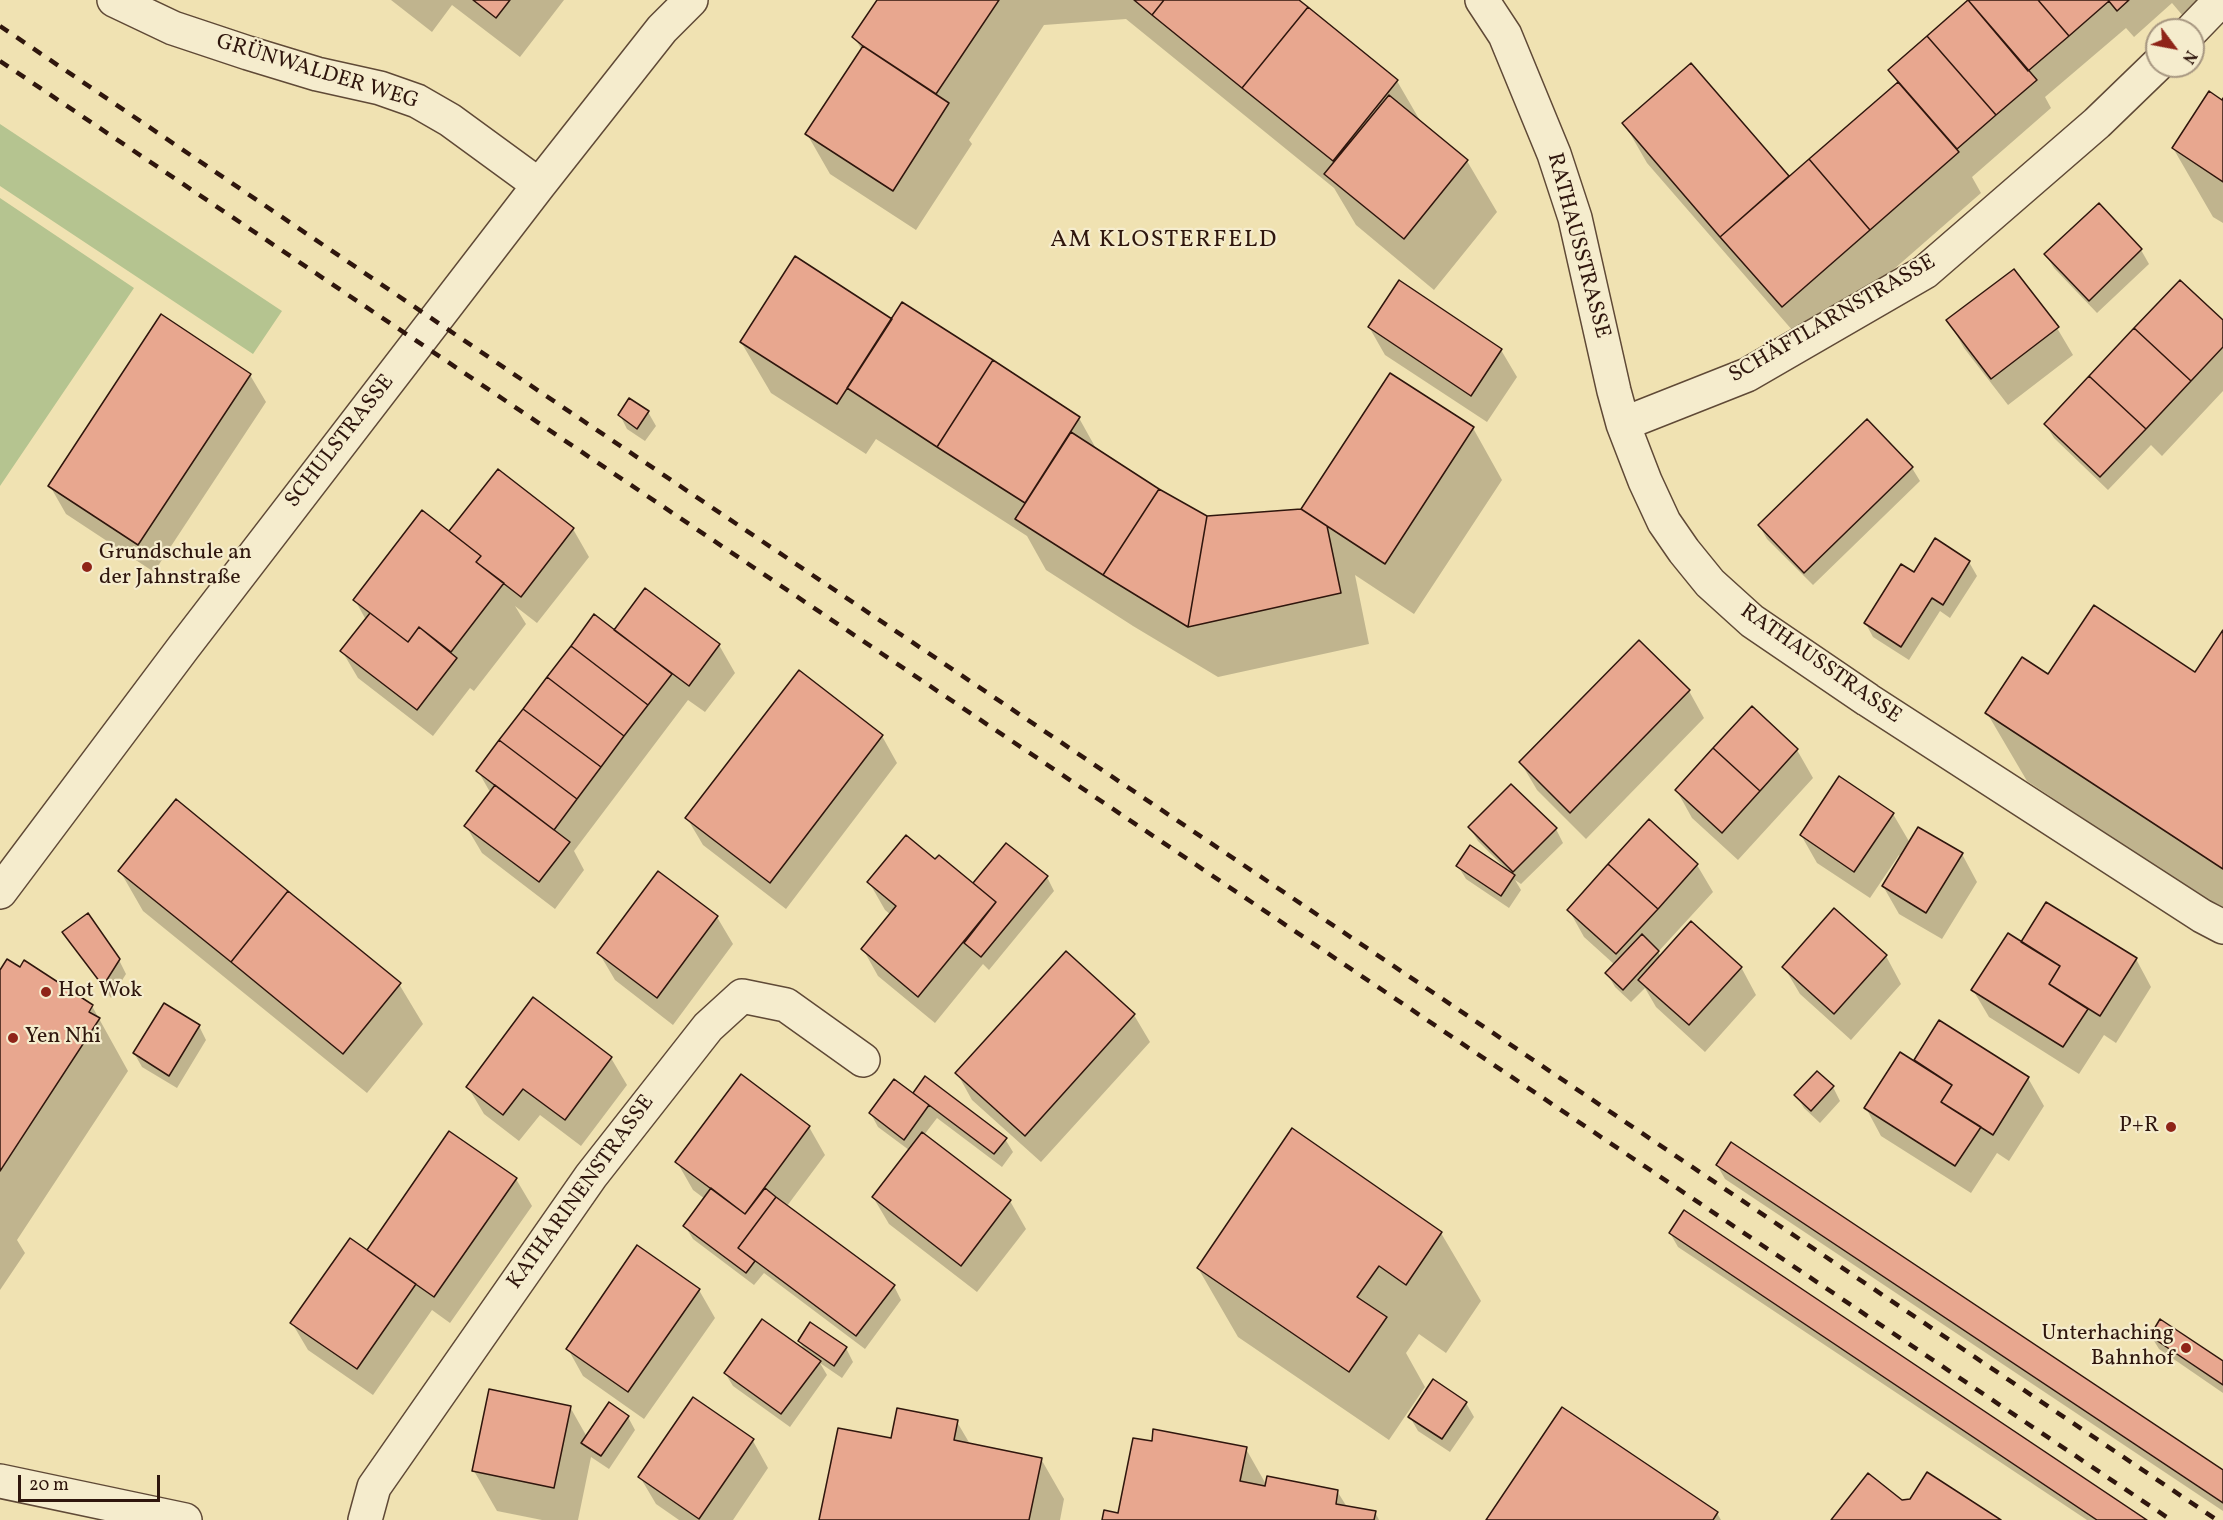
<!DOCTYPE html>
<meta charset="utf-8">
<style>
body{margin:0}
#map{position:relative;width:2223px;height:1520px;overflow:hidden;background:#f0e2b2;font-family:Vollkorn,serif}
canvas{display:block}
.north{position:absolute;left:2145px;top:18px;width:60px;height:60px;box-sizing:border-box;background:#f5eccd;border:2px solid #a69680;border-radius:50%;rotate:122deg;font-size:16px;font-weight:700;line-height:24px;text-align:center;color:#2f160d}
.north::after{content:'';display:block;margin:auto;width:21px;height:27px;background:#8f2418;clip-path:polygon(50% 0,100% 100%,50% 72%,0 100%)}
.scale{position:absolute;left:18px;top:1475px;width:142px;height:27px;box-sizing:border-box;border:3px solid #2f160d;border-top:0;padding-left:8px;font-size:18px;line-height:21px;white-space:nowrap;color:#2f160d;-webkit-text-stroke:4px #f5eccd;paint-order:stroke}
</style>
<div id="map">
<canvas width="2223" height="1520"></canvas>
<div class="north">N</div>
<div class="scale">20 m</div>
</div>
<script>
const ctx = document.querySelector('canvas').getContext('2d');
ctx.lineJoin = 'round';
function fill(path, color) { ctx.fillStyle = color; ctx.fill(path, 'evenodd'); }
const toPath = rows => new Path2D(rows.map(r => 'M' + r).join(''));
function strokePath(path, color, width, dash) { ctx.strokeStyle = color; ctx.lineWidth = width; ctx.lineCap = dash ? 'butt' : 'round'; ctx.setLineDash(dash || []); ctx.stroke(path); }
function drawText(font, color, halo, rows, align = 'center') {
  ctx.font = font + ' Vollkorn,serif'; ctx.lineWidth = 4.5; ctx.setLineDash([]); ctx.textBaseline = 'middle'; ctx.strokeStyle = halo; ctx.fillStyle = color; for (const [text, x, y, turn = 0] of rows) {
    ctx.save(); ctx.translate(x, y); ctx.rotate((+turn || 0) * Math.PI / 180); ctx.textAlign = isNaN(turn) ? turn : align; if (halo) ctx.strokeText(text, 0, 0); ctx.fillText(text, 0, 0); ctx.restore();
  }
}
const green = toPath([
 [0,124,282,311,253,354,0,186],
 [0,198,134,288,0,486]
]);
const shadow = toPath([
 [391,0,564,0,520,57,452,5,432,32],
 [879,0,1297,0,1397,81,1422,124,1467,161,1497,212,1434,290,1356,225,1334,188,1126,19,1044,25,969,140,972,144,916,230,830,174,807,134,862,50,854,37],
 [1966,0,2201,0,2183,16,2172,3,2134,37,2126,28,2045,97,2051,108,1972,177,1981,193,1806,346,1647,163,1624,123,1691,65,1789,178,1898,84,1890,70,1968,3],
 [2223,101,2223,223,2213,217,2173,148],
 [2098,205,2141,250,2149,264,2097,313,2054,268,2046,255],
 [1948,320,2057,328,2073,355,2008,405,1964,348],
 [892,321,1079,418,1098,452,1158,491,1207,518,1301,510,1473,428,1502,480,1414,614,1355,575,1369,644,1218,677,1133,626,1046,570,1027,536,876,439,866,454,771,393,741,342],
 [2223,323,2223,391,2162,456,2151,445,2108,490,2054,438,2046,425],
 [1369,327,1501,350,1517,377,1487,422,1385,355],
 [250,375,266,402,154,572,66,514,50,486],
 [629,400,648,412,656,426,645,441,627,429,620,415],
 [1912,468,1920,481,1813,585,1767,539,1759,525],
 [498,471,573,529,589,557,537,623,515,606,526,624,474,691,470,688,433,736,358,678,342,651,366,620,355,600,455,538,451,532],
 [1969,562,1977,576,1950,618,1940,611,1909,660,1873,637,1866,624,1915,574],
 [614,632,719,645,735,673,705,712,688,700,574,851,584,870,555,909,482,853,466,826,490,792,478,771],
 [2223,633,2223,911,2027,781,1987,713,2048,676,2196,674],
 [1689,691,1704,718,1586,839,1537,790,1521,763],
 [1752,708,1797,750,1813,778,1738,860,1692,818,1677,791],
 [882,736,897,763,786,909,703,845,687,818],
 [1511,786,1556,829,1563,843,1521,884,1515,880,1521,890,1509,908,1466,879,1458,866,1507,870,1478,841,1470,828],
 [1893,814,1910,843,1962,854,1977,882,1942,939,1899,914,1883,886,1901,857,1899,855,1870,898,1817,863,1801,835],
 [1007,845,1047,877,1054,891,989,970,983,964,935,1023,878,976,863,949,891,915,885,910,869,882,936,861,973,885],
 [1697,865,1713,892,1658,952,1661,957,1741,967,1756,995,1705,1052,1656,1007,1645,988,1631,1002,1615,987,1607,973,1615,965,1584,937,1569,910],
 [120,871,399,984,423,1024,367,1093,143,911],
 [717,917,733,944,673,1025,615,980,599,953],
 [64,932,119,960,126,974,111,998],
 [2022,944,2136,959,2151,987,2116,1043,2104,1035,2079,1074,1989,1017,1973,990],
 [1886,956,1901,984,1851,1040,1800,994,1784,967],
 [0,973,92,1006,128,1071,17,1240,25,1253,0,1290],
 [1134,1015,1150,1042,1041,1162,972,1100,957,1073],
 [1939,1022,2028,1078,2044,1106,2009,1161,1997,1153,1971,1193,1881,1136,1866,1108,1914,1062],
 [199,1026,206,1040,177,1088,142,1067,134,1053],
 [611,1058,627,1085,581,1146,540,1115,519,1141,484,1114,468,1087],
 [741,1076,809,1127,825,1155,787,1206,894,1286,901,1300,865,1349,764,1273,754,1285,693,1239,685,1226,705,1199,693,1190,677,1162],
 [925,1078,1005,1139,1013,1152,1002,1167,937,1118,924,1135,1010,1201,1026,1229,977,1292,889,1224,873,1197,909,1150,878,1127,871,1114,913,1095],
 [1833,1087,1840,1101,1820,1123,1804,1108,1796,1095],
 [1717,1165,2223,1472,2223,1511,1725,1179],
 [516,1179,532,1206,450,1323,432,1310,373,1395,308,1350,292,1323,367,1252],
 [1441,1233,1481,1301,1446,1353,1419,1334,1406,1353,1425,1387,1389,1440,1238,1337,1198,1268],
 [1670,1233,2144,1520,2087,1520,1678,1247],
 [638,1247,699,1290,715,1318,644,1419,583,1376,568,1349],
 [2151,1336,2223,1363,2223,1393,2159,1349],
 [799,1341,846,1348,853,1362,842,1378,820,1363,827,1375,790,1427,733,1386,725,1373,806,1352],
 [1466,1403,1474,1417,1450,1452,1418,1431,1410,1417],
 [570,1407,587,1437,628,1417,635,1430,609,1469,591,1457,578,1520,542,1520,497,1511,474,1471],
 [957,1422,970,1444,1041,1459,1064,1499,1060,1520,821,1520,892,1440],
 [753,1441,768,1468,733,1520,679,1520,656,1504,640,1477],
 [1246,1449,1267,1486,1337,1491,1347,1507,1375,1512,1379,1520,1103,1520,1119,1515],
 [1717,1513,1721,1520,1488,1520]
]);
const building = toPath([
 [473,0,510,0,496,18,473,0],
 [877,0,999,0,936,94,863,46,852,37,877,0],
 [1134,0,1164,0,1152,15,1134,0],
 [1164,0,1299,0,1308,7,1242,88,1152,15,1164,0],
 [1968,0,2037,80,1996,115,1927,36,1968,0],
 [1968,0,2038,0,2069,36,2028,71,1968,0],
 [2038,0,2108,0,2109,1,2069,36,2038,0],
 [2108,0,2129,0,2117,11,2108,0],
 [1308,7,1398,80,1333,161,1242,88,1308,7],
 [1927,36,1996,115,1957,149,1888,70,1927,36],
 [863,46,949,103,893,191,805,134,863,46],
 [1691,63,1789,176,1720,237,1622,123,1691,63],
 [1898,82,1959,152,1870,230,1809,159,1898,82],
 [2209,91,2222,100,2223,98,2223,182,2172,148,2209,91],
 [1389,95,1468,160,1404,239,1324,174,1389,95],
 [1809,159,1870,230,1782,307,1720,237,1809,159],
 [2099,203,2142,249,2089,301,2044,254,2099,203],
 [795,256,892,319,837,404,740,342,795,256],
 [2014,269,2059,327,1991,379,1946,320,2014,269],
 [1399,280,1502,349,1471,396,1368,327,1399,280],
 [2180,280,2223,320,2223,347,2191,381,2134,328,2180,280],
 [902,302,993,360,937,447,847,388,902,302],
 [161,314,251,374,138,545,48,486,161,314],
 [2134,328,2191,381,2146,429,2089,376,2134,328],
 [993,360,1080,417,1025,503,937,447,993,360],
 [1390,373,1474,427,1385,564,1301,509,1390,373],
 [2089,376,2146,429,2100,477,2044,424,2089,376],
 [629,398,649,411,637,429,618,415,629,398],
 [1867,419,1913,467,1804,573,1758,525,1867,419],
 [1071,432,1159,489,1103,575,1015,519,1071,432],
 [498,469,574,528,521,597,476,562,481,556,449,531,498,469],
 [1159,489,1207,516,1188,627,1103,575,1159,489],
 [1301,509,1327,526,1341,593,1188,627,1207,516,1301,509],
 [422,510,481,556,476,562,504,583,451,652,419,627,408,642,353,600,422,510],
 [1935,538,1970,561,1943,605,1932,598,1901,647,1864,623,1901,564,1914,572,1935,538],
 [645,588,720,644,689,686,614,630,645,588],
 [2094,605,2195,672,2223,630,2223,869,1985,713,2022,657,2048,674,2094,605],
 [370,613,408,642,419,627,457,658,417,710,340,651,370,613],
 [594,614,672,674,648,705,571,646,594,614],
 [1639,640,1690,690,1570,813,1519,762,1639,640],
 [571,646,648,705,624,736,547,677,571,646],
 [799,670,883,735,770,883,685,818,799,670],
 [547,677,624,736,601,767,523,709,547,677],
 [1752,706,1798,749,1760,791,1713,748,1752,706],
 [523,709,601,767,577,799,499,740,523,709],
 [499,740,577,799,554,830,476,771,499,740],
 [1713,748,1760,791,1722,833,1675,790,1713,748],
 [1839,776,1894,813,1854,872,1800,835,1839,776],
 [1511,784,1557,828,1513,872,1468,827,1511,784],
 [495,785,570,842,539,882,464,826,495,785],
 [176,799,288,891,231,962,118,871,176,799],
 [1649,819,1698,864,1658,909,1608,864,1649,819],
 [1918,827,1963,853,1926,913,1882,886,1918,827],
 [906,835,935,859,939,855,996,902,918,997,861,949,896,906,867,882,906,835],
 [1006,843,1048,876,981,957,964,943,996,902,973,883,1006,843],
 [1470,845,1515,875,1501,896,1456,866,1470,845],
 [1608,864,1658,909,1616,954,1567,910,1608,864],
 [658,871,718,916,657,998,597,953,658,871],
 [288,891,401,983,343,1054,231,962,288,891],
 [2046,902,2137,958,2100,1016,2049,984,2060,966,2021,942,2046,902],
 [1834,908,1887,955,1834,1014,1782,967,1834,908],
 [88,913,120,959,103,986,62,932,88,913],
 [1691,921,1742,967,1689,1025,1638,980,1691,921],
 [2008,933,2060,966,2049,984,2088,1009,2063,1047,1971,990,2008,933],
 [1642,934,1659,951,1623,990,1605,973,1642,934],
 [1066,951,1135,1014,1025,1136,955,1073,1066,951],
 [7,959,20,967,24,960,93,1005,89,1012,100,1018,0,1171,0,970,7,959],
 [533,997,612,1057,565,1120,523,1089,503,1115,466,1087,533,997],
 [164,1003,200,1025,169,1076,133,1053,164,1003],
 [1939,1020,2029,1077,1993,1135,1941,1102,1952,1085,1914,1060,1939,1020],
 [1900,1052,1952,1085,1941,1102,1981,1127,1955,1166,1864,1108,1900,1052],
 [1817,1071,1834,1086,1811,1111,1794,1095,1817,1071],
 [741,1074,810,1126,745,1214,675,1162,741,1074],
 [925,1076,1007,1138,994,1154,913,1093,925,1076],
 [894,1079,929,1105,904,1140,869,1113,894,1079],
 [1292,1128,1442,1232,1406,1285,1379,1266,1357,1297,1387,1317,1349,1372,1197,1268,1292,1128],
 [449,1131,517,1178,434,1297,367,1250,449,1131],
 [922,1132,1011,1200,961,1266,872,1197,922,1132],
 [1731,1142,2223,1470,2223,1503,1716,1165,1731,1142],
 [711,1188,745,1214,765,1188,776,1197,738,1248,755,1261,746,1273,683,1226,711,1188],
 [776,1197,895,1285,856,1336,738,1248,776,1197],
 [1684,1210,2147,1520,2097,1520,1669,1233,1684,1210],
 [350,1238,416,1284,357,1369,290,1323,350,1238],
 [637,1245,700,1289,628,1392,566,1349,637,1245],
 [762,1319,821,1361,781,1414,724,1373,762,1319],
 [2160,1319,2223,1361,2223,1385,2150,1336,2160,1319],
 [810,1322,847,1347,834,1366,798,1341,810,1322],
 [1433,1379,1467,1402,1442,1439,1408,1417,1433,1379],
 [489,1389,571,1406,554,1488,472,1471,489,1389],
 [693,1397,754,1439,699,1519,638,1477,693,1397],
 [609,1402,629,1416,601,1456,581,1443,609,1402],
 [1562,1407,1718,1512,1713,1520,1486,1520,1562,1407],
 [897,1408,958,1420,954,1440,1042,1458,1029,1520,819,1520,838,1428,891,1438,897,1408],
 [1153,1429,1247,1447,1240,1481,1265,1486,1267,1476,1338,1490,1336,1504,1376,1511,1374,1520,1102,1520,1104,1510,1118,1513,1133,1438,1152,1441,1153,1429],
 [1927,1472,2001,1520,1831,1520,1868,1473,1902,1500,1910,1499,1927,1472]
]);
const minor = toPath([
 [114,0,173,28,248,53,317,74,380,88,417,101,450,120,539,185],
 [1482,0,1505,35,1554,154,1575,218,1614,391,1623,424,1645,481,1664,522,1684,551,1710,583,1752,621,1868,700,2202,916,2223,927],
 [2192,30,2221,0],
 [1623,424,1747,375,1925,272,2097,123,2157,65],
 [0,892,183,648,539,185,662,29,691,0],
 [0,1481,185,1520],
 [365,1520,374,1487,591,1176,708,1027,742,996,786,1005,863,1060]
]);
const rail = toPath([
 [0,26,521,379,2217,1520],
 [0,61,2171,1520]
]);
const markers = [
 [87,567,6,"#8f2418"],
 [46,992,6,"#8f2418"],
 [13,1038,6,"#8f2418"],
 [2171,1127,6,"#8f2418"],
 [2186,1348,6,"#8f2418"]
];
const streetNames = [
 ["GRÜNWALDER WEG",317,73,17],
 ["RATHAUSSTRASSE",1577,246,75],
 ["SCHÄFTLARNSTRASSE",1833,320,-30],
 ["SCHULSTRASSE",341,442,-52],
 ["RATHAUSSTRASSE",1820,665,35],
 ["KATHARINENSTRASSE",582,1193,-54]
];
const poiNames = [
 ["Grundschule an",99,554],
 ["der Jahnstraße",99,579],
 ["Hot Wok",58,992],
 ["Yen Nhi",25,1038],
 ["P+R",2159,1127,"right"],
 ["Unterhaching",2174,1335,"right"],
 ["Bahnhof",2174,1360,"right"]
];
const neighbourhoodNames = [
 ["AM KLOSTERFELD",1164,242]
];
fill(green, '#b5c490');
fill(shadow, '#0003');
fill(building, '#e8a78f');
strokePath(building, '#2f160d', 1.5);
strokePath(minor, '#5f4936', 36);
strokePath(minor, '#f5eccd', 33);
strokePath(rail, '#2f160d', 4.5, [10, 10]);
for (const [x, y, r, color] of markers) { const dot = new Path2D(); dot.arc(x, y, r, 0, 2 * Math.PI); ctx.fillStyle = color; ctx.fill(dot); strokePath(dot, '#f5eccd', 2); }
drawText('22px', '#2f160d', '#f5eccd', streetNames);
drawText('22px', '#2f160d', '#f5eccd', poiNames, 'left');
ctx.letterSpacing = '1.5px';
drawText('24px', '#2f160d', '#f5eccd', neighbourhoodNames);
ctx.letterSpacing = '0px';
</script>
